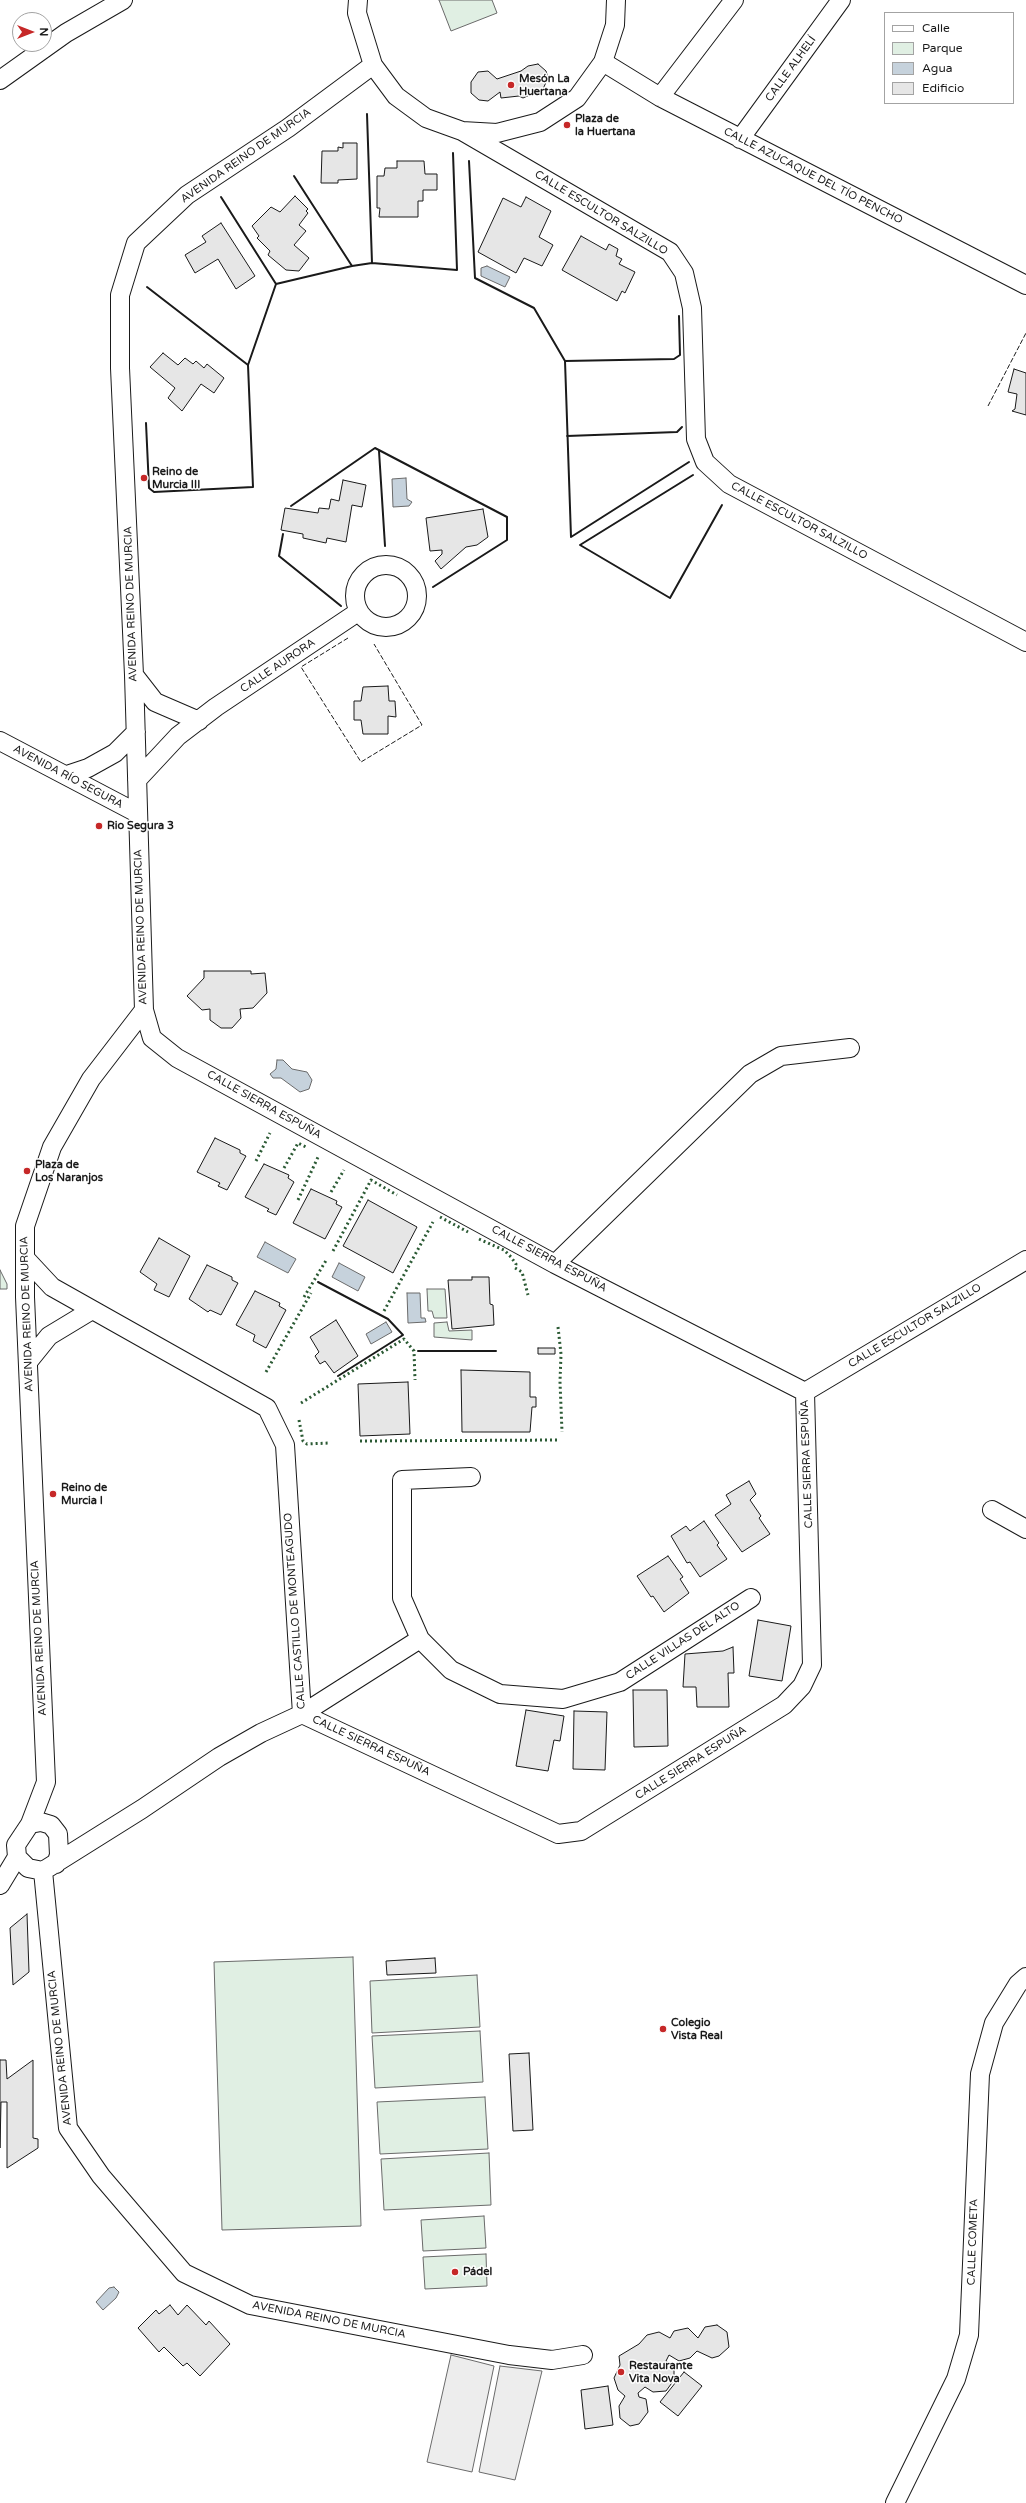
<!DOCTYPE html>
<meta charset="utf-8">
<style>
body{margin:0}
#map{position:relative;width:1026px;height:2503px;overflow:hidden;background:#fff;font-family:"Varela Round",sans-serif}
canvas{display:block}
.legend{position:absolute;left:884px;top:12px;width:130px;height:92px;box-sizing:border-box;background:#fff;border:1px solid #a3a3a3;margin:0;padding:5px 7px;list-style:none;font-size:12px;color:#1a1a1a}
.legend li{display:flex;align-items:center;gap:8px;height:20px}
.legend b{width:20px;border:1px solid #a3a3a3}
.north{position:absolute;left:12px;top:12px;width:40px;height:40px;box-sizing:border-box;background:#fff;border:1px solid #a3a3a3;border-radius:50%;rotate:90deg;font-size:11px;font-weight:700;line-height:16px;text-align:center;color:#1a1a1a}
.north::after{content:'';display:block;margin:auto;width:14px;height:18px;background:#c62828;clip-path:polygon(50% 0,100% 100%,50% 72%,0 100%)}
</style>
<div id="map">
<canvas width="1026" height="2503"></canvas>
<ul class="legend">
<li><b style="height:5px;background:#fff"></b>Calle</li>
<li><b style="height:11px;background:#e0efe3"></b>Parque</li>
<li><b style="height:11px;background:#c6d2dc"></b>Agua</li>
<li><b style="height:11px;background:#e6e6e6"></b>Edificio</li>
</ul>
<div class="north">N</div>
</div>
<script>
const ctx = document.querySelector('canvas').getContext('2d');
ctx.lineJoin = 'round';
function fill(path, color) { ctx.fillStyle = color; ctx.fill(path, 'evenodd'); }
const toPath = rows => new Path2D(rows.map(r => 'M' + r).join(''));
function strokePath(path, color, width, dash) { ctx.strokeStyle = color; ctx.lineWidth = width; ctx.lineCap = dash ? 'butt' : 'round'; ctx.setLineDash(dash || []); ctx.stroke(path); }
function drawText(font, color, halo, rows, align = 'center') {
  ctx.font = font + ' "Varela Round",sans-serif'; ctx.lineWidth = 3; ctx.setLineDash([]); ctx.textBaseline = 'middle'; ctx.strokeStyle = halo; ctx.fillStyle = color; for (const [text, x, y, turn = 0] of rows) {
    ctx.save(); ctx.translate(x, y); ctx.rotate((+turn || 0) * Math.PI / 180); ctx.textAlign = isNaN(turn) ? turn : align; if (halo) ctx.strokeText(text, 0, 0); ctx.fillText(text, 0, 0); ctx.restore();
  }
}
const green = toPath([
 [439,0,492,0,497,13,451,31,439,0],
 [0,1270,7,1284,7,1289,0,1289,0,1270],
 [427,1289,445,1289,447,1318,434,1318,432,1311,428,1311,427,1289],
 [447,1322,449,1331,472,1330,472,1340,434,1337,434,1323,447,1322],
 [353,1957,361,2226,222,2230,214,1962,353,1957],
 [477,1975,480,2027,372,2033,370,1981,477,1975],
 [480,2031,483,2082,375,2088,372,2036,480,2031],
 [485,2097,488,2149,380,2154,377,2102,485,2097],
 [489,2153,491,2205,384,2210,381,2159,489,2153],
 [484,2216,486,2248,423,2251,421,2220,484,2216],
 [486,2254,487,2286,425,2289,423,2257,486,2254]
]);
const parking = toPath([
 [451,2355,494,2366,472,2472,427,2462,451,2355],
 [500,2366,542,2371,515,2480,479,2472,500,2366]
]);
const water = toPath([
 [487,266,510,277,505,287,481,276,481,268,487,266],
 [406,478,407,499,412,502,409,506,393,507,392,479,406,478],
 [277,1060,283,1060,292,1069,307,1072,312,1080,309,1089,300,1092,281,1078,273,1078,270,1074,276,1069,277,1060],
 [265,1242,296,1259,288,1273,257,1257,265,1242],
 [339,1263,365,1277,358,1291,332,1277,339,1263],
 [407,1293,420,1293,421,1318,425,1318,426,1322,408,1323,407,1293],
 [386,1322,392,1332,371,1344,366,1334,386,1322],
 [114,2287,119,2292,116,2298,103,2310,96,2302,109,2288,114,2287]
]);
const building = toPath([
 [538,64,546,71,548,78,543,89,523,98,519,96,501,98,500,92,488,101,479,100,471,93,471,82,478,72,488,71,497,79,521,71,528,66,538,64],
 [343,143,357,143,357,179,338,180,338,183,321,183,322,151,338,151,338,147,343,148,343,143],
 [397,161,424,161,425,174,437,174,437,190,423,190,423,201,418,201,418,217,379,217,380,208,377,208,377,176,384,176,385,168,397,168,397,161],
 [295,196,308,209,306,211,308,213,299,225,306,231,294,245,309,258,299,271,286,270,268,255,270,251,257,238,259,236,252,226,271,207,280,212,295,196],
 [526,197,551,211,539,237,553,245,542,266,524,258,516,273,478,252,503,198,521,207,526,197],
 [221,223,255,276,236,289,218,259,195,273,185,255,206,242,202,236,221,223],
 [581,236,606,250,609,244,618,249,616,256,622,259,619,264,635,272,625,293,622,291,617,301,562,270,581,236],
 [163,353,178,365,185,358,193,364,196,361,204,368,207,364,224,378,214,393,201,384,182,411,168,398,175,388,150,367,163,353],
 [1014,369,1026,373,1026,415,1012,411,1015,409,1017,394,1008,392,1014,369],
 [343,480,366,485,362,507,352,505,346,542,327,538,326,543,303,538,303,534,281,530,285,508,318,513,319,508,329,509,331,499,339,501,343,480],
 [483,509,488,537,477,545,466,547,441,569,435,561,442,554,442,550,430,551,426,518,483,509],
 [388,686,389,701,395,701,396,717,388,716,388,734,363,734,361,720,354,720,354,701,361,701,363,687,388,686],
 [204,971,251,971,251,974,265,973,267,993,253,1008,240,1009,241,1018,232,1028,221,1028,210,1020,210,1009,202,1010,187,996,204,978,204,971],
 [215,1138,240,1150,240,1153,246,1156,227,1190,218,1186,220,1183,197,1172,215,1138],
 [264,1164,289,1175,288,1178,294,1182,276,1215,267,1211,269,1209,245,1197,264,1164],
 [311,1189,337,1201,336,1204,342,1207,325,1239,293,1223,311,1189],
 [368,1200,417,1227,393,1273,343,1246,368,1200],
 [159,1238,190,1256,169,1297,154,1290,157,1284,140,1272,159,1238],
 [207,1265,232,1277,232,1280,238,1283,221,1315,210,1310,208,1312,189,1299,207,1265],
 [472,1277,489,1277,490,1304,493,1305,494,1325,452,1329,448,1280,472,1280,472,1277],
 [255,1291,280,1303,279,1306,286,1310,266,1348,253,1341,255,1335,236,1325,255,1291],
 [336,1320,358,1356,334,1373,325,1361,320,1364,315,1356,319,1352,310,1337,336,1320],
 [538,1348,555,1348,555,1354,538,1354,538,1348],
 [461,1370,530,1372,530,1397,536,1397,536,1407,532,1407,530,1432,462,1432,461,1370],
 [408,1382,410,1434,360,1436,358,1384,408,1382],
 [749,1481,756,1494,750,1500,761,1516,759,1518,770,1534,742,1552,715,1515,731,1504,726,1495,749,1481],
 [704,1521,719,1543,717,1545,727,1559,700,1577,690,1562,687,1563,671,1536,686,1526,690,1531,704,1521],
 [668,1556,683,1577,680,1579,689,1593,664,1612,653,1596,651,1597,637,1576,668,1556],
 [758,1620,791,1626,782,1681,749,1676,758,1620],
 [733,1647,734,1673,728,1673,729,1707,697,1707,696,1687,683,1687,685,1654,723,1651,733,1647],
 [633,1690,667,1690,668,1746,634,1747,633,1690],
 [526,1710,564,1716,560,1741,554,1740,548,1771,516,1766,526,1710],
 [574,1711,607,1712,605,1770,573,1769,574,1711],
 [27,1914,29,1972,13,1985,10,1928,27,1914],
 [435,1958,436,1973,387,1975,386,1961,435,1958],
 [529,2053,533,2130,513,2131,509,2054,529,2053],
 [0,2060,6,2060,7,2079,33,2060,33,2138,38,2139,38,2148,7,2168,7,2102,1,2102,0,2148,0,2060],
 [170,2305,178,2315,187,2305,206,2325,209,2321,230,2344,200,2376,187,2363,183,2366,164,2347,159,2352,138,2328,156,2310,159,2314,170,2305],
 [717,2325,727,2332,729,2347,719,2356,712,2358,697,2351,690,2358,679,2361,669,2355,666,2361,674,2366,674,2380,666,2391,653,2392,645,2387,638,2393,639,2397,646,2399,648,2412,639,2424,630,2426,620,2418,619,2406,625,2396,618,2390,614,2378,620,2365,619,2356,639,2344,647,2335,659,2332,670,2338,674,2331,688,2328,698,2338,705,2327,717,2325],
 [684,2372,702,2386,678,2416,660,2402,684,2372],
 [608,2386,613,2425,585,2429,581,2390,608,2386]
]);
const street = toPath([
 [358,0,357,13,373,65,396,96,426,118,462,131,497,133,540,122,577,98,603,62,615,25,616,0],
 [603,62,660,97,1026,285],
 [373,65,288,128,187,195,136,243,120,295,120,368,134,675,144,1010,91,1079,52,1147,25,1226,25,1297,46,1782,30,1824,16,1845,17,1857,28,1868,43,1871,68,2128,101,2176,184,2273,250,2305,509,2355,552,2360,583,2355],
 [0,80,66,33,123,0],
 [660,97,734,0],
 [462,131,670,252,684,273,692,308,696,439,705,462,729,484,1026,642],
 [740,139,841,0],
 '355 596a31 31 0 1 1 62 0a31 31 0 1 1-62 0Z',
 [134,675,155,702,199,721],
 [0,741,137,813],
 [67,775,88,768,115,753,136,732],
 [137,780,178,736,216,707,358,612],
 [144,1010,152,1038,177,1058,555,1264,805,1392,812,1665,802,1686,784,1705,581,1831,558,1834,302,1714],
 [25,1258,52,1287,267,1408,285,1445,302,1714,261,1733,219,1757,142,1809,43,1871],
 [555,1264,750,1074,781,1056,850,1048],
 [28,1362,49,1336,92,1310],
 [805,1392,1026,1260],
 [992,1510,1026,1529],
 [420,1639,451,1670,500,1694,563,1699,620,1682,751,1598],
 [302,1714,420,1639,402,1598,402,1480,471,1477],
 [30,1824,41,1822,51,1825,58,1834,59,1855,56,1864],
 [0,1885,17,1857],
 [895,2503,956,2379,969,2335,980,2074,994,2023,1018,1984,1026,1977]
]);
const hedge = toPath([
 [256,1161,270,1133],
 [284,1168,298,1143,306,1147],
 [331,1192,344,1170],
 [298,1200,319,1155],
 [440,1217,468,1232],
 [479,1239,504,1250,511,1257,516,1264,515,1268,522,1272,528,1295],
 [333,1251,371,1180,397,1195],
 [304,1297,327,1259],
 [384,1311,433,1222],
 [558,1327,561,1354,560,1382,562,1432],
 [266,1372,311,1293],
 [301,1403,404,1339,414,1351,415,1380],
 [299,1420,303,1441,307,1444,329,1443],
 [360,1441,560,1440]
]);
const fence = toPath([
 [988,406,1026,333],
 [348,638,301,667,361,762,422,725,374,644]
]);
const wall = toPath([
 [367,114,372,263],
 [469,161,475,278,534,308,565,361,674,359,680,355,679,316],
 [294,176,352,266,372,263,457,270,453,153],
 [221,197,276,284,352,266],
 [147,287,248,365],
 [565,361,571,537,689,462],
 [146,423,149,488,154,492,253,487,248,365,276,284],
 [567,436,677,432,682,427],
 [379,451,385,546],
 [693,475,580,545,670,598,722,505],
 [291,506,375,448,507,517,507,540,433,587],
 [283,534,279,556,341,606],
 [318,1282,388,1319,403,1335,338,1376],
 [418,1351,496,1351]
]);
const markers = [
 [511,85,4,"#c62828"],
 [567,125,4,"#c62828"],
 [144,478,4,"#c62828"],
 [99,826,4,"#c62828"],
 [27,1171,4,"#c62828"],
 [53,1494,4,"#c62828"],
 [663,2029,4,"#c62828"],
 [455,2272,4,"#c62828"],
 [621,2372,4,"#c62828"]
];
const streetNames = [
 ["CALLE ALHELÍ",791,69,-54],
 ["AVENIDA REINO DE MURCIA",246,156,-35],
 ["CALLE AZUCAQUE DEL TÍO PENCHO",813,176,27],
 ["CALLE ESCULTOR SALZILLO",601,213,31],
 ["CALLE ESCULTOR SALZILLO",799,521,28],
 ["AVENIDA REINO DE MURCIA",131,604,-92],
 ["CALLE AURORA",278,666,-34],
 ["AVENIDA RÍO SEGURA",68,777,28],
 ["AVENIDA REINO DE MURCIA",141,927,-92],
 ["CALLE SIERRA ESPUÑA",264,1105,29],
 ["CALLE SIERRA ESPUÑA",549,1259,28],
 ["AVENIDA REINO DE MURCIA",27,1314,-92],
 ["CALLE ESCULTOR SALZILLO",915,1326,-31],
 ["CALLE SIERRA ESPUÑA",807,1464,-92],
 ["CALLE CASTILLO DE MONTEAGUDO",295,1611,-94],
 ["AVENIDA REINO DE MURCIA",39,1638,-93],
 ["CALLE VILLAS DEL ALTO",683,1641,-33],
 ["CALLE SIERRA ESPUÑA",371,1746,25],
 ["CALLE SIERRA ESPUÑA",691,1763,-32],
 ["AVENIDA REINO DE MURCIA",60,2048,-96],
 ["CALLE COMETA",973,2242,-88],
 ["AVENIDA REINO DE MURCIA",329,2320,11]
];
const poiNames = [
 ["Mesón La",519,79],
 ["Huertana",519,92],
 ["Plaza de",575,119],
 ["la Huertana",575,132],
 ["Reino de",152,472],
 ["Murcia III",152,485],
 ["Rio Segura 3",107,826],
 ["Plaza de",35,1165],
 ["Los Naranjos",35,1178],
 ["Reino de",61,1488],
 ["Murcia I",61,1501],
 ["Colegio",671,2023],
 ["Vista Real",671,2036],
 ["Pádel",463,2272],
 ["Restaurante",629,2366],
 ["Vita Nova",629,2379]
];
fill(green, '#e0efe3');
strokePath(green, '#6a6a6a', 1);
fill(parking, '#ededed');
strokePath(parking, '#6a6a6a', 1);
fill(water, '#c6d2dc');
strokePath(water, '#6a6a6a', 1);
fill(building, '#e6e6e6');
strokePath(building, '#1a1a1a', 1);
strokePath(street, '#1a1a1a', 20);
strokePath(street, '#fff', 18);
strokePath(hedge, '#2b5a34', 3, [2, 3]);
strokePath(fence, '#1a1a1a', 1, [5, 2]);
strokePath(wall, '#1a1a1a', 2);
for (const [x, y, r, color] of markers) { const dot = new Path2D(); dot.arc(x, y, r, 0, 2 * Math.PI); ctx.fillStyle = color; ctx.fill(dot); strokePath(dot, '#fff', 1.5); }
drawText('11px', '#1a1a1a', '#fff', streetNames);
drawText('bold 11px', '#1a1a1a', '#fff', poiNames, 'left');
</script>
